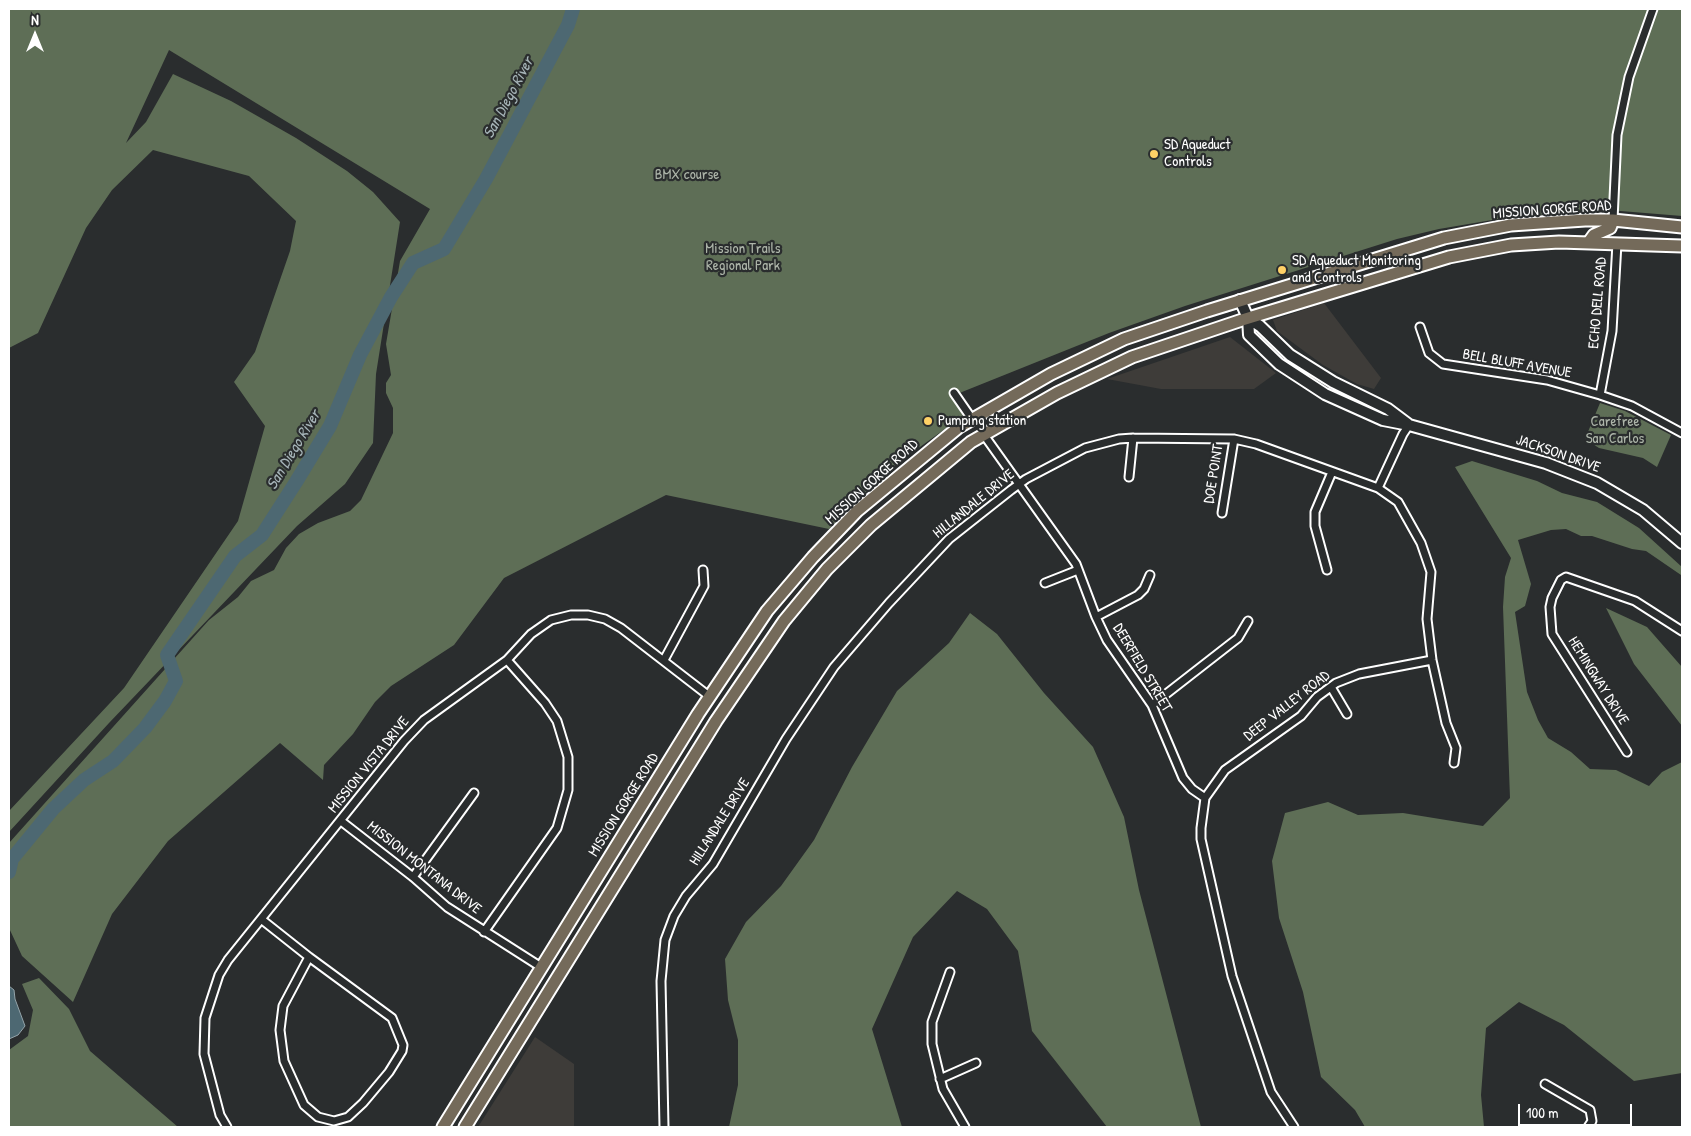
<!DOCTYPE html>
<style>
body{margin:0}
#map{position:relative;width:1691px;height:1136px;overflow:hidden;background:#2a2d2e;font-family:"Patrick Hand",sans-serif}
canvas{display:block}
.frame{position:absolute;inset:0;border:10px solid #fff;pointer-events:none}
.north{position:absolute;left:10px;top:10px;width:50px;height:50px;-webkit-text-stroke:4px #2a2d2e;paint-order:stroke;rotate:0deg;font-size:14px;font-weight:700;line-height:20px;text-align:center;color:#fff}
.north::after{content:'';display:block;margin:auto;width:18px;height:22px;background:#fff;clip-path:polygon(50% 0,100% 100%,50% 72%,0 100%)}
.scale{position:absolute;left:1518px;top:1104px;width:114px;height:22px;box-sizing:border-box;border:2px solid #fff;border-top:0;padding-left:6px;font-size:15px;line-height:18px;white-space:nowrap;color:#fff;-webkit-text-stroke:4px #2a2d2e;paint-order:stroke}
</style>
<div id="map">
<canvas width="1691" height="1136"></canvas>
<div class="frame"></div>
<div class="north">N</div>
<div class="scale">100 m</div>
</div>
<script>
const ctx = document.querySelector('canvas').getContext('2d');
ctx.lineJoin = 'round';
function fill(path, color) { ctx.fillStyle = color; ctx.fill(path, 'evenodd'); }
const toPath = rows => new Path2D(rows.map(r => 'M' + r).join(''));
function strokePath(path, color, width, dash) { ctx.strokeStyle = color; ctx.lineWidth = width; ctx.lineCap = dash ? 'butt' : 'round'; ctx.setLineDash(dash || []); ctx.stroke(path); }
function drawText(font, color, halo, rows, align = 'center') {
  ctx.font = font + ' "Patrick Hand",sans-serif'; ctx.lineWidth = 4.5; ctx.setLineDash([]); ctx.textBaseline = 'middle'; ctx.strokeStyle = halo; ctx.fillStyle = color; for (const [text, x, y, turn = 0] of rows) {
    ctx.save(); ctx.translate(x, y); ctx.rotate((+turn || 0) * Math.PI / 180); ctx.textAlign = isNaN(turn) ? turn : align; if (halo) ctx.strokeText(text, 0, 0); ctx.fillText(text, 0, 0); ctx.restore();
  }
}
const built = toPath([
 [1324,303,1381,378,1374,389,1357,384,1323,365,1277,331,1273,320],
 [1230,337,1276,373,1254,389,1161,389,1107,379],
 [535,1037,574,1064,574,1127,478,1127]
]);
const green = toPath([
 [9,9,1682,9,1682,216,1596,209,1498,219,1439,229,1397,239,1185,306,1109,333,952,396,963,416,899,462,859,498,829,529,666,495,504,578,454,645,391,686,375,702,353,734,324,765,323,780,280,743,168,841,112,914,73,1002,22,956,9,928,9,843,209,620,238,597,251,581,274,570,286,548,299,534,318,523,350,511,361,500,393,433,393,408,386,393,386,383,391,375,386,344,400,261,430,209,169,50,126,143,146,122,173,74,231,101,296,138,347,171,373,192,400,222,376,374,373,443,345,484,297,526,109,723,9,832,9,811,124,688,238,521,265,426,234,382,255,352,290,251,296,221,249,176,153,150,112,190,86,228,38,333,9,348],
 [1600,403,1625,411,1671,435,1657,467,1643,458,1599,448,1585,439],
 [1472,461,1537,481,1562,493,1597,502,1639,528,1682,567,1681,575,1646,551,1632,549,1592,536,1581,536,1566,529,1551,530,1518,540,1531,584,1525,606,1515,612,1527,692,1538,720,1548,738,1571,752,1590,769,1616,770,1649,786,1662,772,1682,762,1682,1073,1634,1081,1564,1025,1519,1002,1486,1028,1481,1095,1484,1127,1365,1127,1355,1110,1321,1077,1303,992,1279,918,1272,861,1285,813,1328,802,1358,815,1403,813,1483,826,1510,798,1503,607,1505,577,1511,558,1455,467],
 [1606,608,1647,627,1682,667,1682,726,1634,664],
 [970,613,997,634,1044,693,1093,747,1124,817,1139,890,1201,1127,1107,1127,1032,1031,1018,951,987,909,957,891,913,937,872,1029,902,1127,729,1127,738,1085,738,1040,728,1000,725,959,746,922,781,886,814,840,852,767,897,691,949,643],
 [39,978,69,1009,90,1051,178,1127,9,1127,9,1050,28,1036,33,1010,22,984]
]);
const water = toPath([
 [9,986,14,990,15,999,25,1026,18,1035,9,1039,9,986]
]);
const river = toPath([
 [9,872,12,859,53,809,84,780,113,761,145,728,165,701,176,681,167,655,235,556,262,535,296,482,330,426,360,355,391,297,413,263,444,249,486,179,568,25,573,9]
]);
const street = toPath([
 [1613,220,1617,135,1629,77,1653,9],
 [1420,327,1429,353,1443,364,1547,380,1600,395,1632,406,1682,433],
 [954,393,972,419],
 [1600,395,1612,331,1617,243],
 [984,435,1076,564,1096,617,1107,640,1152,705,1183,778,1192,789,1205,798],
 [1129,477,1133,438],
 [1378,488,1403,434,1409,425],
 [1222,513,1234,439],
 [1327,570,1315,526,1315,512,1332,472],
 [1045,583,1078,570],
 [1096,617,1138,595,1144,589,1150,575],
 [664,660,704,586,703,570],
 [1331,687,1347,714],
 [1152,705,1238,638,1248,621],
 [1627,752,1552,634,1550,607,1552,598,1561,580,1566,577,1635,601,1682,631],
 [341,821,413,877,447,907,541,967],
 [413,877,474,793],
 [261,919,309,957],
 [484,932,557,828,568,790,568,757,557,721,545,703,507,660],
 [309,957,392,1018,403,1045,402,1051,389,1072,363,1103,348,1117,334,1121,318,1117,304,1105,284,1061,280,1030,283,1006,309,957],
 [950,972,932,1022,932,1044,943,1089,965,1127],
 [940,1079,976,1063],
 [1545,1084,1590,1110,1592,1121,1588,1127],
 [227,1127,220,1115,204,1054,205,1018,219,975,228,960,261,919,404,741,424,720,507,660,531,634,551,620,571,615,588,615,605,619,621,628,709,696],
 [664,1127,661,981,665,940,674,916,686,896,713,864,786,739,834,667,889,603,949,539,1011,490,1026,479,1085,448,1119,439,1133,438,1234,439,1256,444,1378,488,1398,502,1421,543,1431,572,1427,619,1432,660,1446,723,1456,748,1454,763],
 [1294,1127,1271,1092,1232,976,1201,839,1201,828,1205,798,1225,770,1301,716,1317,697,1336,683,1359,674,1432,660]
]);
const secondary = toPath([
 [1240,300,1248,318,1249,335,1279,364,1325,394,1383,420,1409,425,1546,463,1597,483,1643,510,1682,543],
 [1248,318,1260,326,1290,355,1333,382,1388,409,1408,424]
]);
const primary = toPath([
 [1589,242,1594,235,1610,228,1613,220],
 [443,1127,698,714,767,611,813,557,857,511,959,427,1051,374,1124,339,1207,311,1444,238,1511,225,1585,220,1613,220,1682,227],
 [465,1127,716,721,784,621,827,569,871,525,971,442,1057,393,1132,357,1242,320,1449,257,1511,245,1559,242,1682,246]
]);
const markers = [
 [1154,154,5,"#ffd166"],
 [1282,270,5,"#ffd166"],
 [928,421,5,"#ffd166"]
];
const poiNames = [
 ["SD Aqueduct",1164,145],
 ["Controls",1164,162],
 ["SD Aqueduct Monitoring",1292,261],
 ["and Controls",1292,278],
 ["Pumping station",938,421]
];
const parkNames = [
 ["BMX course",687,175],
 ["Mission Trails",743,249],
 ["Regional Park",743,266],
 ["Carefree",1615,422],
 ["San Carlos",1615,439]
];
const streetNames = [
 ["MISSION GORGE ROAD",1552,210,-4],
 ["ECHO DELL ROAD",1598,303,-85],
 ["BELL BLUFF AVENUE",1517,364,10],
 ["JACKSON DRIVE",1558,454,19],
 ["DOE POINT",1214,474,-81],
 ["MISSION GORGE ROAD",872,482,-42],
 ["HILLANDALE DRIVE",974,504,-39],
 ["DEERFIELD STREET",1142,668,59],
 ["HEMINGWAY DRIVE",1598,681,58],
 ["DEEP VALLEY ROAD",1287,706,-38],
 ["MISSION VISTA DRIVE",369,765,-51],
 ["MISSION GORGE ROAD",624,805,-58],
 ["HILLANDALE DRIVE",720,822,-58],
 ["MISSION MONTANA DRIVE",424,868,38]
];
const waterNames = [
 ["San Diego River",509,98,-62],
 ["San Diego River",294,450,-59]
];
fill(built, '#3e3c39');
fill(green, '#5e6e56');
fill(water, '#4d6872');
strokePath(water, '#94a4aa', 1);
strokePath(river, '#4d6872', 14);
strokePath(street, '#fff', 11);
strokePath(secondary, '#fff', 14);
strokePath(primary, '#fff', 15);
strokePath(street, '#2a2d2e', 7);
strokePath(secondary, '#2a2d2e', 10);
strokePath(primary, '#746a5a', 11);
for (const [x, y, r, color] of markers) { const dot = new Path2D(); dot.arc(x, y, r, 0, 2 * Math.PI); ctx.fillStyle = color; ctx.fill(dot); strokePath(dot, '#2a2d2e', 2); }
drawText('15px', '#fff', '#2a2d2e', poiNames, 'left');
drawText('15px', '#aeb6aa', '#2a2d2e', parkNames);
drawText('15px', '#fff', '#2a2d2e', streetNames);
drawText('italic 16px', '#a6b4b8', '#2a2d2e', waterNames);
</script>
